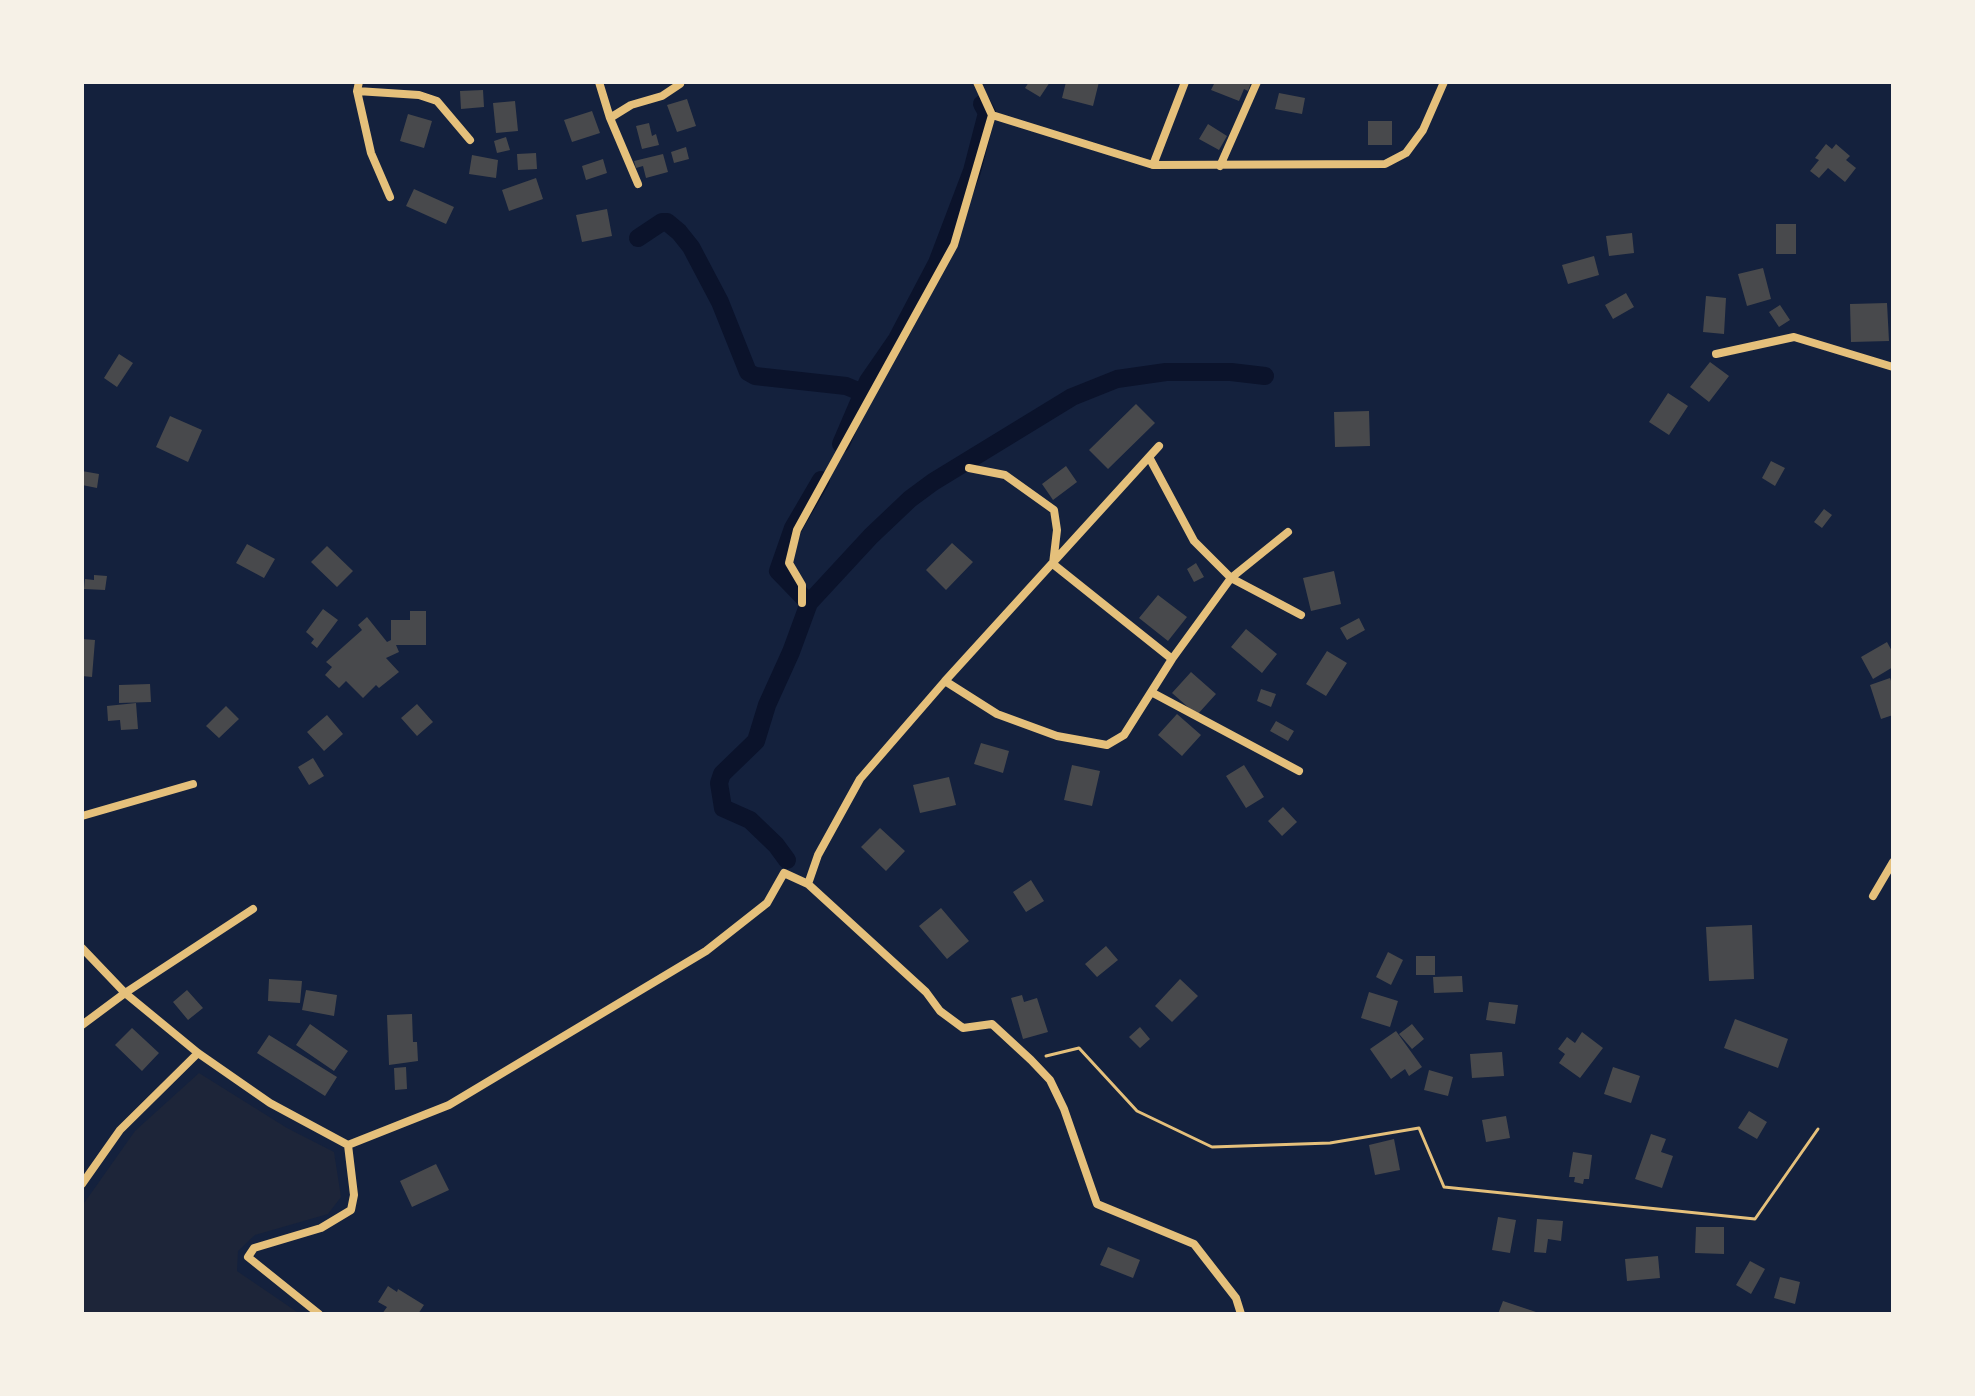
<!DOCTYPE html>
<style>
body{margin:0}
#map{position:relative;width:1975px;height:1396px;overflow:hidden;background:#14213d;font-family:Karla,sans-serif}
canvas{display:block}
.frame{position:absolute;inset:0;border:84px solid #f6f1e7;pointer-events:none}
</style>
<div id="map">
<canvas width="1975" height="1396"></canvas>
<div class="frame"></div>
</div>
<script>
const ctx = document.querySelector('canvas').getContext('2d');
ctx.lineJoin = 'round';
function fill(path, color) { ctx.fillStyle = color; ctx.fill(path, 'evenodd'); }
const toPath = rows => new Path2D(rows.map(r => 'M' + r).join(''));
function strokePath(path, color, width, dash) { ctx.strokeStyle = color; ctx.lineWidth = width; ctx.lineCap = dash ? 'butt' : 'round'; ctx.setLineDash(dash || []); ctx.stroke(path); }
const green = toPath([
 [199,1073,287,1128,334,1152,341,1197,328,1214,255,1235,238,1251,237,1271,300,1314,82,1314,82,1206,135,1131]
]);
const canal = toPath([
 [638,238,662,222,667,222,679,232,691,247,720,302,748,372,755,376,846,386,863,393],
 [841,444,868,381,897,339,937,263,972,171,987,113,982,104],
 [809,603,778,571,793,528,821,480],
 [787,860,776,845,750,820,723,808,719,783,722,774,756,741,767,705,791,652,809,603,871,536,910,499,933,482,1072,397,1117,379,1166,372,1231,372,1265,376]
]);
const building = toPath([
 [1029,82,1050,82,1040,97,1025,88],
 [1066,82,1099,82,1093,106,1062,98],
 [1215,82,1248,82,1251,83,1248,91,1244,89,1239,101,1211,90],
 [483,90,484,107,461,109,460,91],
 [1279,93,1305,98,1302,114,1275,109],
 [687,99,696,126,677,132,667,105],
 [515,101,518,131,496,133,493,103],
 [592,111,600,133,572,142,564,120],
 [408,114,432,121,424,148,400,141],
 [1368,121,1392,121,1392,145,1368,145],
 [649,123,652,136,656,134,659,145,642,149,636,126],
 [1208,124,1227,136,1219,150,1199,139],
 [506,137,510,150,497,153,494,141],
 [1826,144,1832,149,1836,144,1850,156,1846,160,1856,168,1845,182,1828,168,1819,178,1810,171,1819,160,1815,158],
 [686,147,689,159,674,163,671,152],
 [536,153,537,169,518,170,517,154],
 [663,154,668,172,646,178,643,166,636,168,634,161],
 [472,155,498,160,496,178,469,174],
 [603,159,607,173,586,180,582,166],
 [536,178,543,199,509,211,502,190],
 [414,189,454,207,446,224,406,206],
 [607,209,612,236,582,242,576,215],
 [1776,224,1796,224,1796,254,1776,254],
 [1632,233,1634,253,1609,256,1606,236],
 [1594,256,1599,275,1568,284,1562,265],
 [1763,268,1771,299,1747,306,1738,274],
 [1626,293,1634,307,1613,319,1605,305],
 [1706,296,1726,298,1724,334,1703,332],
 [1887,303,1889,341,1851,342,1850,304],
 [1780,305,1790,320,1779,327,1769,312],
 [119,354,133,363,117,387,104,378],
 [1710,362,1729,376,1709,402,1690,387],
 [1668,393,1688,406,1669,435,1649,422],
 [1136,404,1155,423,1108,469,1089,450],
 [1369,411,1370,446,1335,447,1334,412],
 [170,416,202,430,188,462,156,447],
 [1771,461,1785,468,1775,486,1762,478],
 [1066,466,1077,482,1053,500,1042,484],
 [82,471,99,474,97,488,82,485],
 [1824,509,1832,515,1822,528,1814,522],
 [952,543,973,562,946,590,926,570],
 [247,544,275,559,264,578,236,563],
 [327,546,353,571,337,587,311,562],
 [1196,563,1204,577,1194,582,1187,569],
 [1334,571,1341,604,1311,611,1303,578],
 [94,575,107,576,105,590,84,589,85,579,94,580],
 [1158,595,1187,617,1168,641,1139,618],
 [323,609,338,620,317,648,311,643,314,639,306,632],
 [410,611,426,611,426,645,396,645,399,652,386,658,399,672,379,688,376,685,363,698,346,681,339,688,325,675,332,667,326,662,362,630,358,625,367,617,387,642,391,640,391,620,410,620],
 [1359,618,1365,630,1347,640,1340,628],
 [1246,629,1277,654,1262,673,1231,647],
 [82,639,95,640,92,677,82,676],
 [1887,642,1893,653,1893,667,1873,679,1861,657],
 [1327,651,1347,663,1326,696,1306,684],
 [1191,672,1216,694,1197,715,1172,693],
 [1890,678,1893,687,1893,715,1881,719,1870,685],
 [150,684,151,702,119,703,119,685],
 [1261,689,1276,694,1271,707,1257,701],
 [136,703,138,729,121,730,120,720,108,721,107,706],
 [417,704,433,722,417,736,401,718],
 [226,706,239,719,219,738,206,726],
 [1177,714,1201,735,1182,756,1158,735],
 [327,715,343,734,324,751,307,732],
 [1276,721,1294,731,1288,741,1270,731],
 [981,743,1009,751,1003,773,974,764],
 [313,758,324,776,309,785,298,767],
 [1072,765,1100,771,1092,806,1064,800],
 [1244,765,1264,797,1246,808,1226,776],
 [949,777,956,805,920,813,913,785],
 [1283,807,1297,822,1282,836,1268,821],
 [880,828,905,851,886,871,861,847],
 [1031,880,1044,901,1026,912,1013,892],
 [941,908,969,941,947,959,919,926],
 [1752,925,1754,979,1709,981,1706,927],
 [1106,946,1118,960,1097,977,1085,964],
 [1388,952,1403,960,1391,985,1376,977],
 [1416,956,1435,956,1435,975,1416,975],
 [1462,976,1463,992,1434,993,1433,977],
 [269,979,302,981,300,1003,268,1001],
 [1180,979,1198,996,1172,1022,1155,1006],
 [187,990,203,1008,188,1020,173,1002],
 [306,990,337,995,334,1016,302,1010],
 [1369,992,1398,1001,1390,1027,1361,1018],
 [1022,995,1024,1002,1037,998,1048,1032,1023,1039,1011,998],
 [1489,1002,1518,1005,1515,1024,1486,1020],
 [412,1014,413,1042,417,1042,418,1061,389,1065,387,1015],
 [1735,1019,1788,1039,1778,1068,1724,1048],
 [310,1024,348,1051,334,1071,296,1045],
 [1412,1024,1424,1039,1412,1049,1399,1034],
 [1140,1027,1150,1039,1140,1048,1129,1037],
 [132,1028,159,1053,142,1071,115,1045],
 [1396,1031,1422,1067,1409,1076,1405,1069,1391,1079,1370,1049],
 [1582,1032,1603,1048,1580,1078,1559,1063,1565,1054,1558,1049,1567,1037,1575,1043],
 [269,1035,337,1077,325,1096,257,1053],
 [1502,1052,1504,1076,1472,1078,1470,1054],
 [406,1067,407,1089,395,1090,394,1068],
 [1613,1067,1640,1076,1631,1103,1604,1094],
 [1429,1070,1453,1077,1448,1096,1424,1090],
 [1749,1111,1767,1122,1757,1139,1738,1128],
 [1506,1116,1510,1138,1486,1142,1482,1120],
 [1651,1134,1666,1139,1661,1152,1673,1156,1662,1188,1635,1179],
 [1394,1139,1400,1170,1375,1175,1369,1145],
 [1573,1152,1592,1155,1589,1179,1584,1179,1583,1184,1574,1182,1575,1177,1569,1177],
 [436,1164,449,1190,412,1207,400,1181],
 [1498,1217,1516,1220,1510,1253,1492,1250],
 [1537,1219,1563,1221,1561,1241,1548,1239,1546,1253,1534,1252],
 [1696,1227,1724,1227,1724,1254,1695,1253],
 [1108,1247,1140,1260,1133,1278,1100,1265],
 [1658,1256,1660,1278,1627,1281,1625,1259],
 [1750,1261,1765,1269,1751,1294,1736,1285],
 [1780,1277,1800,1282,1795,1304,1774,1298],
 [388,1286,397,1292,398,1289,424,1305,418,1314,382,1314,387,1307,378,1302],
 [1503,1301,1539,1313,1539,1314,1498,1314]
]);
const path = toPath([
 [1046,1056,1079,1048,1137,1111,1212,1147,1330,1143,1419,1128,1444,1187,1755,1219,1818,1129]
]);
const minor = toPath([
 [359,82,357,91,371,153,390,197],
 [599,82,610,118,638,184],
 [357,91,419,95,437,101,470,140],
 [992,115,1153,165,1185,82],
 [610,118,631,105,662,96,680,84],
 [1153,165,1385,164,1406,153,1423,130,1444,82],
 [1220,166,1257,82],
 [1716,354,1794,337,1893,367],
 [1149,457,1194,541,1231,578,1301,615],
 [969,468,1005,475,1054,510,1057,530,1053,564,1172,659],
 [802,603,802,585,789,563,797,530,954,245,992,115,977,82],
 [945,681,997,714,1057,736,1107,745,1124,735,1172,659,1231,578,1288,532],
 [1153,693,1299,771],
 [82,816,193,784],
 [808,884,818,855,860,779,945,681,1159,446],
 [1873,896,1893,862],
 [82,948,125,993,198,1053,270,1103,348,1145,354,1195,351,1210,321,1228,254,1248,248,1257,319,1314],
 [82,1025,125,993,253,909],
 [348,1145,449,1105,706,951,767,903,784,873,808,884,926,992,940,1011,963,1028,992,1024,1031,1060,1050,1080,1064,1109,1097,1204,1194,1244,1236,1298,1241,1314],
 [82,1184,120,1130,198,1053]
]);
fill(green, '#1d2539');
strokePath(canal, '#0b132b', 18);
fill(building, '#48494c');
strokePath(path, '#e5c07b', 3);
strokePath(minor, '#e5c07b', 8);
</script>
